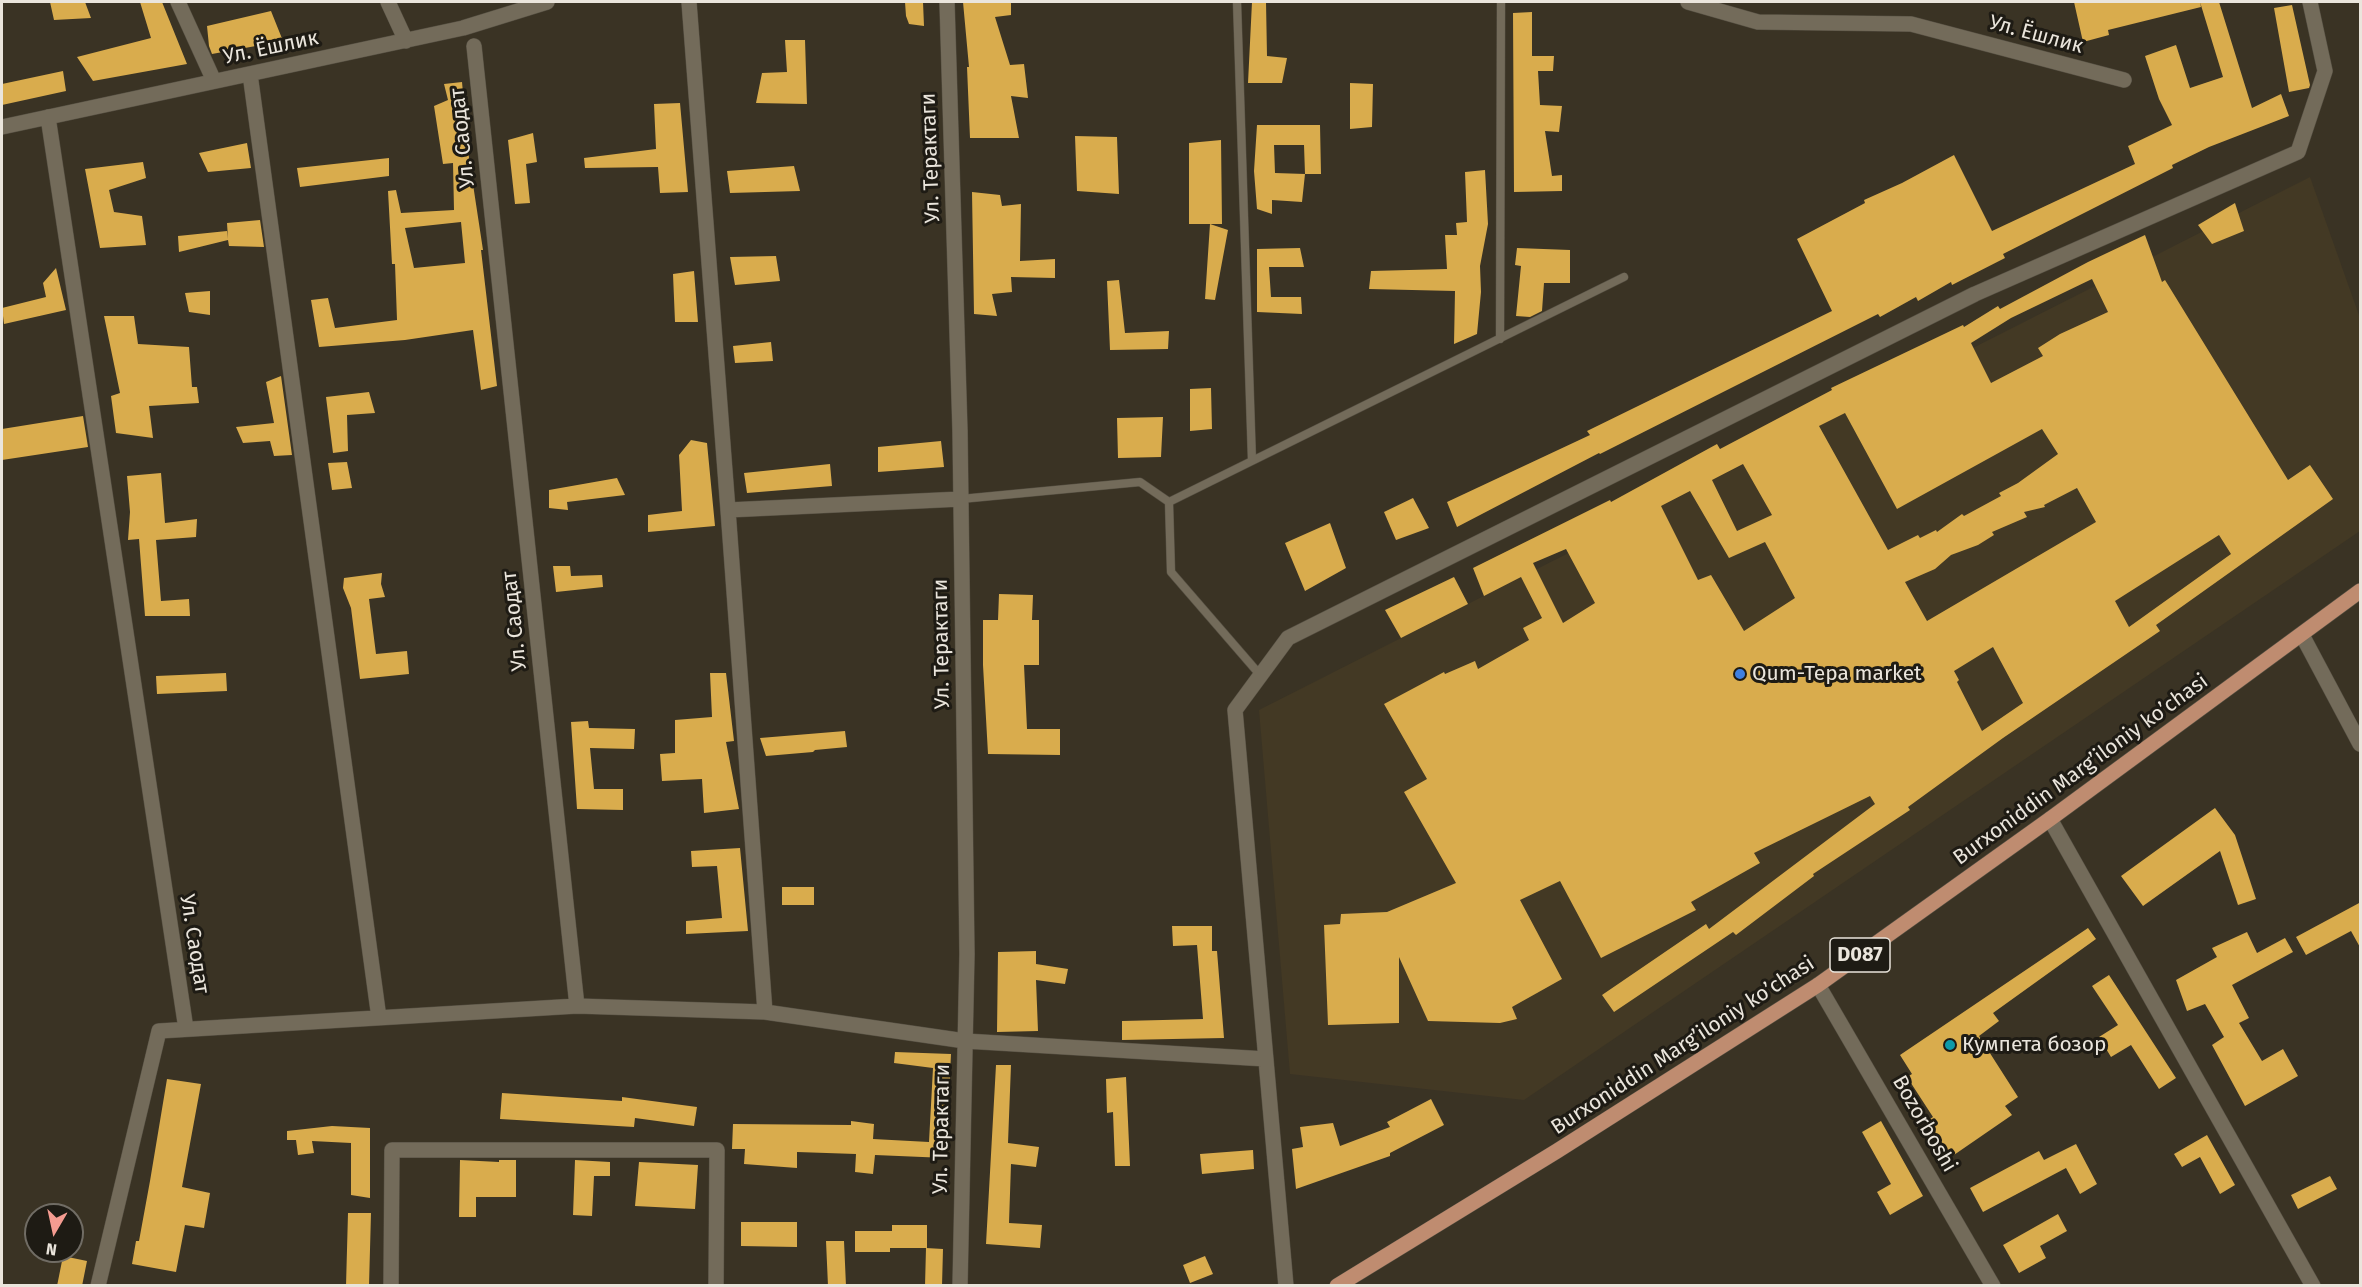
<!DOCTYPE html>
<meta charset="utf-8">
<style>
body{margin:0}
#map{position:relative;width:2362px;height:1287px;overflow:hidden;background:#3a3324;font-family:"Fira Sans",sans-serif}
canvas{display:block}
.frame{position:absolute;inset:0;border:3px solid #eae5dc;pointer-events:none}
.north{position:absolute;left:24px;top:1203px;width:60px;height:60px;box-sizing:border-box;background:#1e1b14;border:2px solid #706c64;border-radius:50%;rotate:189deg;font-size:16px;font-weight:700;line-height:24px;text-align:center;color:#eae5dc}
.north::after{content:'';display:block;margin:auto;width:21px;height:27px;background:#f59c91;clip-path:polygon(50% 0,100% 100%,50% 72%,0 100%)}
</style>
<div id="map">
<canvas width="2362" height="1287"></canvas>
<div class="frame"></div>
<div class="north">N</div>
</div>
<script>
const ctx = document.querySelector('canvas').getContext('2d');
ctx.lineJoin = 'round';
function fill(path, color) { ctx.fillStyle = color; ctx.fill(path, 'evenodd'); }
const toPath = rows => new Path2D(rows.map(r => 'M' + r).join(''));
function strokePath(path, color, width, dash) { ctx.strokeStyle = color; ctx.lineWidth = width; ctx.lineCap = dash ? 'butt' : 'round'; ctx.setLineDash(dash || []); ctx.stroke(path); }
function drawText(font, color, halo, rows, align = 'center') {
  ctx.font = font + ' "Fira Sans",sans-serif'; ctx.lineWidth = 6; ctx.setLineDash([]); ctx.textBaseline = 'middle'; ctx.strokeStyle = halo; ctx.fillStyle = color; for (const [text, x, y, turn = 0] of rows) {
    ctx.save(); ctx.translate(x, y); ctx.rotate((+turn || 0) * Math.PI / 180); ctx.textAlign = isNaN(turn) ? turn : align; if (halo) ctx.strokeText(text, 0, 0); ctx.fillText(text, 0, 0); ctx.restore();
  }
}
const built = toPath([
 [2310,177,2360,318,2360,531,1524,1100,1290,1074,1259,710]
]);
const building = toPath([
 [50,2,85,2,91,18,54,20],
 [140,2,162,2,187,64,93,81,77,57,151,38],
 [905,2,923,2,924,26,909,24,906,16],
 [963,2,1011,2,1011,15,995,17,1010,65,1024,64,1028,98,1011,96,1019,138,970,138,967,67,969,67],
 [1252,2,1266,2,1267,56,1287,58,1282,83,1248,83],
 [2074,2,2200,2,2201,7,2108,30,2109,35,2083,42],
 [2200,2,2219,2,2252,108,2281,94,2289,116,2209,147,2172,165,2173,168,2003,254,2005,258,1952,285,1951,282,1918,301,1916,297,1880,317,1878,314,1600,454,1599,453,1457,527,1447,502,1590,435,1587,431,1832,311,1797,239,1865,203,1864,200,1902,183,1954,155,1992,231,2135,164,2128,146,2172,125,2159,99,2145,56,2176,45,2190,88,2223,77],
 [2292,5,2310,85,2309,88,2289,92,2274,8],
 [271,11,283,41,212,54,209,46,207,26],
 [1532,12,1532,56,1554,56,1553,71,1538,71,1540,105,1562,106,1559,132,1545,131,1552,176,1562,175,1562,191,1514,192,1513,13],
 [785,40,805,40,807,104,756,103,762,73,787,72],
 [63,71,66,91,2,105,2,84],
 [462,82,469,158,483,250,481,250,497,386,481,390,473,330,405,340,319,347,311,300,328,298,335,328,397,320,395,264,392,264,388,191,396,190,401,213,454,210,453,163,443,164,434,106,448,100,444,84],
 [461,222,465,263,414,268,405,228],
 [1350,83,1373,84,1372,127,1350,129],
 [680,103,688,192,660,193,658,167,585,168,584,158,656,149,654,104],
 [1257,125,1320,125,1321,174,1305,174,1302,202,1272,200,1272,214,1257,209,1254,171],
 [1274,145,1304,145,1305,174,1275,173],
 [533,133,537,162,526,164,530,203,515,204,508,140],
 [1075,136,1117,137,1119,194,1077,191],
 [1221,140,1222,224,1189,224,1189,143],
 [247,143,251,168,208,172,199,153],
 [389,158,389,176,300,187,297,168],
 [143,162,146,178,109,190,114,212,142,216,146,245,100,248,85,169],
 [794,166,800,191,730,193,727,171],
 [1485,170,1488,224,1480,266,1481,292,1477,334,1454,344,1455,291,1369,289,1371,271,1447,269,1445,235,1457,235,1456,223,1467,222,1465,172],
 [972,192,1000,195,1002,206,1021,204,1020,261,1055,259,1055,278,1011,277,1012,292,992,294,997,316,974,314],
 [2235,203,2244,231,2212,244,2198,225],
 [260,220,264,247,229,246,228,240,179,252,178,236,227,231,228,239,227,223],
 [1210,224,1228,230,1215,300,1205,299],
 [2145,235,2162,282,2165,280,2288,480,2310,465,2333,499,2156,625,2160,631,2003,738,1908,807,1910,810,1813,874,1814,876,1736,935,1733,932,1614,1012,1602,995,1706,924,1709,929,1875,804,1870,796,1754,853,1760,863,1691,902,1696,910,1601,958,1560,881,1520,900,1562,979,1512,1007,1517,1019,1500,1023,1428,1021,1399,957,1399,1023,1328,1025,1324,925,1340,924,1341,914,1387,912,1456,883,1404,792,1427,779,1384,704,1444,672,1445,674,1475,661,1478,669,1529,640,1523,628,1542,618,1521,577,1484,596,1473,568,1610,500,1611,502,1717,444,1720,449,1832,390,1831,388,1963,325,1964,327,1998,306,2000,309,2088,262],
 [2092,279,2108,312,2060,334,2038,348,2043,356,1991,383,1971,343,2011,318],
 [1845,413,1897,509,2042,429,2058,454,2018,483,1999,493,2001,496,1964,516,1962,514,1937,532,1936,530,1920,538,1918,535,1888,550,1819,426],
 [1743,464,1772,515,1737,531,1712,480],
 [2077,488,2096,522,1927,621,1905,582,1935,569,1951,555,1978,545,1994,535,1992,532,2027,517,2024,512,2045,507,2044,505],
 [1690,491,1729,558,1765,542,1795,598,1744,631,1711,575,1698,580,1661,506],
 [2219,535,2231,554,2129,627,2115,601],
 [1566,549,1595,603,1563,623,1533,563],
 [1993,647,2023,703,1982,731,1957,682,1959,680,1954,671],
 [1300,248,1304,267,1269,267,1271,297,1301,297,1302,314,1257,312,1257,249],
 [1517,248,1570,250,1570,283,1544,283,1542,311,1530,317,1516,316,1521,266,1515,265],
 [776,256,780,281,735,285,730,257],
 [56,268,66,310,4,324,2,308,46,297,43,283],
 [694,271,698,322,675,322,673,274],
 [1119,280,1125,333,1169,331,1168,349,1110,350,1107,281],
 [210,291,210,315,189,312,185,293],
 [104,316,134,316,138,344,189,347,192,387,197,387,199,403,149,406,153,438,116,433,111,396,120,393],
 [771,342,773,361,735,363,733,346],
 [281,376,292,455,274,456,270,441,243,443,236,427,274,423,266,382],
 [1211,388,1212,429,1190,431,1190,389],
 [369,392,375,413,347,415,348,451,333,453,326,397],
 [83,416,88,447,2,460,2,429],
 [1163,417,1161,457,1118,458,1117,418],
 [691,440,707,443,715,526,648,532,648,515,682,511,679,455],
 [941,441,944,467,878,472,878,447],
 [347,462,352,488,332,490,328,463],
 [830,464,832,486,747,493,744,473],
 [161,473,165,523,197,519,196,537,156,540,161,601,189,599,190,616,145,616,139,539,128,540,130,512,127,476],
 [617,478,625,495,567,502,568,510,549,508,549,490],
 [1413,498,1429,528,1396,540,1384,512],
 [1330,523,1346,568,1305,591,1285,543],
 [553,566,570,566,571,576,602,575,603,587,556,592],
 [382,573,381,584,385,597,369,599,376,654,407,651,409,674,360,679,351,608,343,588,344,578],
 [1454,577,1468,604,1401,638,1385,610],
 [999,594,1033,595,1032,620,1039,620,1039,665,1024,665,1027,729,1060,729,1060,755,988,754,983,665,983,620,998,620],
 [226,673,227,691,157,694,156,676],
 [710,673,726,673,734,741,726,742,739,809,704,813,702,779,662,781,660,754,675,753,675,720,712,717],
 [588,721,589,728,635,729,634,749,590,748,594,789,623,789,623,810,577,809,571,722],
 [845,731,847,747,815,750,813,752,766,756,760,738],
 [2215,808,2235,835,2256,899,2238,905,2220,851,2143,906,2121,876],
 [740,848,748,931,686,934,686,921,722,918,717,866,692,867,691,851],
 [782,887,814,887,814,905,782,905],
 [2361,902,2361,949,2351,931,2306,955,2296,937],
 [1172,926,1212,926,1212,951,1217,951,1224,1038,1122,1040,1122,1021,1203,1019,1197,945,1173,946],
 [2088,928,2096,939,1993,1013,1999,1021,1979,1036,2018,1097,2005,1106,2012,1115,1951,1157,1927,1121,1933,1117,1907,1077,1912,1074,1900,1055],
 [2247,932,2257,953,2285,938,2293,952,2232,985,2249,1018,2239,1023,2262,1061,2283,1049,2298,1076,2245,1106,2212,1045,2224,1037,2205,1004,2187,1011,2176,980,2217,957,2212,948],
 [1036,951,1036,964,1068,969,1065,984,1036,980,1038,1031,997,1032,998,952],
 [2109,975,2176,1078,2159,1089,2131,1045,2111,1057,2099,1037,2118,1025,2092,986],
 [895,1052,951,1054,946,1158,875,1155,873,1174,855,1172,856,1154,797,1152,797,1168,744,1164,745,1149,732,1149,733,1124,851,1125,851,1121,874,1124,873,1139,929,1142,933,1068,894,1063],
 [996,1065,1011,1065,1008,1143,1039,1147,1036,1167,1011,1164,1009,1223,1042,1225,1040,1248,986,1244],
 [1126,1077,1130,1166,1115,1166,1113,1112,1107,1113,1106,1079],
 [167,1079,201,1084,182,1187,210,1193,204,1228,185,1225,176,1272,132,1264,136,1241,139,1241,150,1181],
 [502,1093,622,1101,622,1097,697,1107,694,1126,635,1118,634,1127,500,1119],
 [1431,1099,1444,1125,1390,1153,1390,1156,1296,1189,1292,1149,1303,1147,1300,1127,1333,1123,1340,1146,1390,1127,1387,1122],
 [1881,1121,1923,1196,1890,1215,1877,1192,1891,1184,1862,1132],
 [332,1126,370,1128,370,1198,351,1195,351,1143,312,1141,314,1153,298,1155,296,1140,287,1140,287,1131],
 [2207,1135,2235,1185,2220,1194,2200,1157,2182,1167,2174,1154],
 [2076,1144,2097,1184,2080,1194,2066,1168,1983,1212,1970,1188,2039,1151,2044,1160],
 [1253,1150,1254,1169,1202,1174,1200,1154],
 [460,1160,499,1162,499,1160,516,1160,516,1197,476,1197,476,1217,459,1217],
 [575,1160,610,1162,610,1176,594,1176,592,1216,573,1215],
 [639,1162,698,1165,695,1209,635,1206],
 [2330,1176,2337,1189,2298,1209,2291,1195],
 [348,1213,371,1213,369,1286,346,1286],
 [2058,1214,2067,1231,2040,1246,2046,1258,2019,1273,2003,1245],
 [741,1222,797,1222,797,1247,741,1246],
 [892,1225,927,1225,927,1248,890,1248,890,1252,855,1252,855,1231,892,1231],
 [826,1241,844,1241,846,1286,828,1286],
 [926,1248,943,1249,942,1286,925,1286],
 [63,1256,87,1261,82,1286,57,1286],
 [1205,1256,1213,1274,1190,1283,1183,1265]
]);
const service = toPath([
 [1237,2,1252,461],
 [1500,339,1501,3],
 [961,499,1140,482,1169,502],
 [1261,676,1171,572,1169,502,1624,277]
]);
const minor = toPath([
 [178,2,214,81],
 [388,2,406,41],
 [689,2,728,510],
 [947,2,960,431,967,954,960,1286],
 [1688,2,1758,22,1911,24,2124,80],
 [474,46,577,1006,765,1012],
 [250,74,379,1018],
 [48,117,186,1029],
 [2,127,463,28,547,2],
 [961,499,728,510,765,1012,965,1041,1266,1059],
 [2302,635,2360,744],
 [2050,819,2313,1286],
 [1818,985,1993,1286],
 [98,1286,159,1031,577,1006],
 [391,1286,392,1150,717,1150,716,1286],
 [1286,1286,1235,710,1288,638,1975,294,2298,152,2325,71,2310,2]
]);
const primary = toPath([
 [1337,1286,1557,1151,1818,985,2050,819,2360,591]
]);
const markers = [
 [1740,674,6,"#3f7fe0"],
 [1950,1045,6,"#0f9aa8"]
];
const shields = [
 [1860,955,60]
];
const shieldNames = [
 ["D087",1860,955]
];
const streetNames = [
 ["Ул. Ёшлик",2036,35,15],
 ["Ул. Ёшлик",271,48,-12],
 ["Ул. Саодат",463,138,-96],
 ["Ул. Терактаги",931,158,-92],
 ["Ул. Саодат",515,621,-96],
 ["Ул. Терактаги",942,644,-91],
 ["Burxoniddin Marg’iloniy ko’chasi",2081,770,-36],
 ["Ул. Саодат",194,944,81],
 ["Burxoniddin Marg’iloniy ko’chasi",1683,1046,-33],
 ["Bozorboshi",1924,1124,60],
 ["Ул. Терактаги",942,1129,-89]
];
const poiNames = [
 ["Qum-Tepa market",1752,674],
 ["Кумпета бозор",1962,1045]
];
fill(built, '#433924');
fill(building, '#d9ac4d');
strokePath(service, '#554f42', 9);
strokePath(minor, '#554f42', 16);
strokePath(primary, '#554f42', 16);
strokePath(service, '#736b5a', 8);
strokePath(minor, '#736b5a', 15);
strokePath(primary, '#bf8c70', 15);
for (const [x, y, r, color] of markers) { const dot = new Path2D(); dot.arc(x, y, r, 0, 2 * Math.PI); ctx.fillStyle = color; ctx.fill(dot); strokePath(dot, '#1e1b14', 2); }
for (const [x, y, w] of shields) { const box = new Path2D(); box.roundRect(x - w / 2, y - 17, w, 34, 4.5); ctx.fillStyle = '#1e1b14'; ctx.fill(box); strokePath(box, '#eae5dc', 1.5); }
drawText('bold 20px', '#eae5dc', null, shieldNames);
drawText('21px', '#eae5dc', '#1e1b14', streetNames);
drawText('21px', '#eae5dc', '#1e1b14', poiNames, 'left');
</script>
